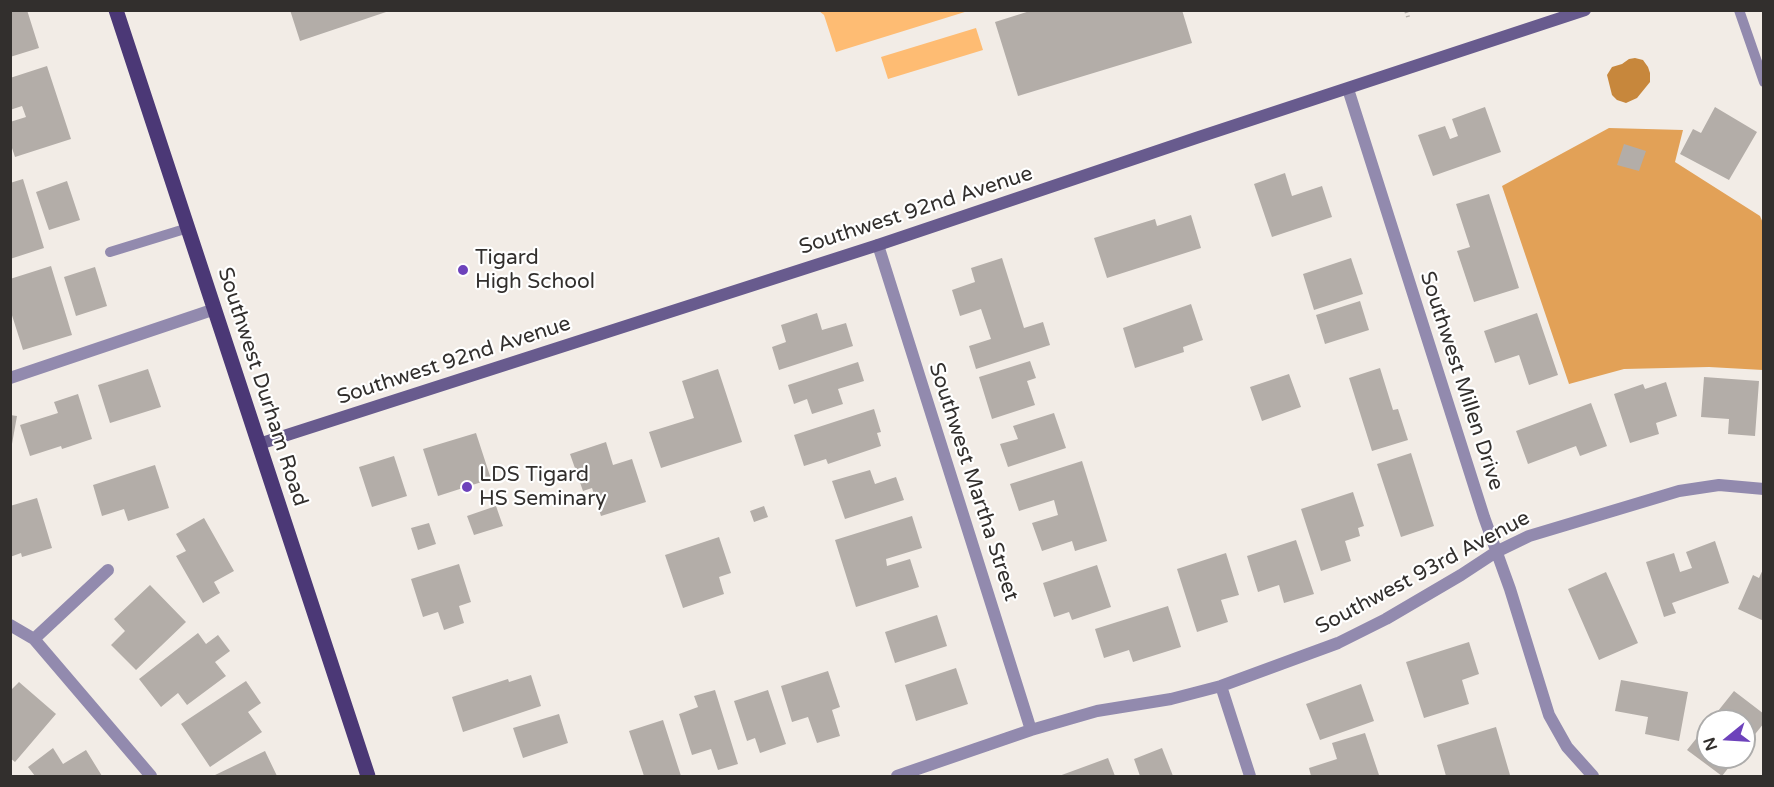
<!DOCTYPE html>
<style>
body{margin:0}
#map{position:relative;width:1774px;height:787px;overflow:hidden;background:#f2ece6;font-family:"Varela Round",sans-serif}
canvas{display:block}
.frame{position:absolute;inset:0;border:12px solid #322f2d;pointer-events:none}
.north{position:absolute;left:1696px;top:709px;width:60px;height:60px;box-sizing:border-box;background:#fff;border:2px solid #adacab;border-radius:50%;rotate:252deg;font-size:16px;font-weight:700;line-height:24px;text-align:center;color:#322f2d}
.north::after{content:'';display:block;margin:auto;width:21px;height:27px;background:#6d42bb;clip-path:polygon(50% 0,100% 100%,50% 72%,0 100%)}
</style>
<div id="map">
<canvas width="1774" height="787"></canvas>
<div class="frame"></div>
<div class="north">N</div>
</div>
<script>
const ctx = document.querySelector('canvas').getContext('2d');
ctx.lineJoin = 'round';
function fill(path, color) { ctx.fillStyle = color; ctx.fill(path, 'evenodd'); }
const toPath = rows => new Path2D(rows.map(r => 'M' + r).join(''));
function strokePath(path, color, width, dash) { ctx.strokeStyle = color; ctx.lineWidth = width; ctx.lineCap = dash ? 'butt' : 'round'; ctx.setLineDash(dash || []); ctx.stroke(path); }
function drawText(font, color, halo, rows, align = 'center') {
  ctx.font = font + ' "Varela Round",sans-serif'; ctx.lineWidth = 4.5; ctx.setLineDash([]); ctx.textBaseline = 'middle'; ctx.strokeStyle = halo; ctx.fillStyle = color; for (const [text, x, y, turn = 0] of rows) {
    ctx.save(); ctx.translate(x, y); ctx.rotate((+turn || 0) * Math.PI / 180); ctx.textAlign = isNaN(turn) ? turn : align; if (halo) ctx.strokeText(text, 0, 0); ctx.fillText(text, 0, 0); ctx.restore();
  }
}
const green = toPath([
 [819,11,968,11,836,52,824,15],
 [976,28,983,50,888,79,881,57]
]);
const forest = toPath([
 [1609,128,1683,130,1675,162,1760,216,1763,223,1763,370,1709,367,1624,369,1569,384,1502,186]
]);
const water = toPath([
 [1635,58,1643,60,1648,67,1650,73,1650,82,1637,98,1626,103,1617,100,1612,95,1607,75,1612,67,1622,64,1629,59]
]);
const building = toPath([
 [10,10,27,10,39,48,10,57],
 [290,10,389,10,389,11,300,41],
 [1033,10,1182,10,1192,43,1018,96,995,22],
 [47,66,71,139,15,157,10,142,10,122,26,117,22,106,10,110,10,78],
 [1485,107,1501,152,1433,176,1418,135,1445,126,1450,139,1458,136,1452,119],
 [1715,107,1757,132,1729,180,1680,154,1693,129,1701,133],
 [1624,144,1646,151,1639,171,1617,165],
 [1285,173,1292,196,1322,186,1332,217,1272,237,1254,184],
 [23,179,44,248,10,259,10,183],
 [67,181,80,220,49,230,36,192],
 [1489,194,1519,288,1474,302,1457,251,1470,247,1456,204],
 [1191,215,1201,248,1107,278,1094,238,1155,219,1157,226],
 [1002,258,1024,328,1043,322,1050,345,976,369,969,346,991,339,981,309,960,316,952,290,975,282,971,268],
 [1351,258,1363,294,1314,310,1303,274],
 [51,266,72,335,23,350,10,309,10,279],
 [95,267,107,306,76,316,64,277],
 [1360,301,1369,330,1325,344,1316,315],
 [1191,304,1203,340,1183,347,1184,352,1135,368,1123,328],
 [817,313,822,330,846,323,853,346,779,370,772,347,786,342,781,325],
 [1537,313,1558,375,1529,385,1519,355,1495,363,1484,331],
 [1030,361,1036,378,1027,381,1035,405,992,419,979,377],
 [858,362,864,381,838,389,843,404,812,414,807,399,794,404,788,385],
 [1380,368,1393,410,1398,409,1408,440,1372,451,1349,378],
 [148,369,161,407,110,423,98,385],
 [718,369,742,442,661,468,649,432,694,418,682,381],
 [1289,374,1301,407,1262,421,1250,387],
 [1704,377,1759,381,1755,436,1728,434,1729,419,1701,417],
 [1666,382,1677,416,1656,423,1659,434,1630,443,1614,394,1643,384,1645,389],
 [78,394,92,439,62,449,61,446,30,456,20,425,58,413,54,402],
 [1591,403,1607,446,1580,456,1576,446,1528,464,1516,431],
 [874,409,881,432,877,433,881,446,828,464,826,459,804,466,794,435],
 [1054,413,1066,448,1008,467,1000,444,1018,439,1013,426],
 [10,415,17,416,12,444,10,444],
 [476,433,491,479,438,496,423,449],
 [606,442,613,465,632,459,646,502,601,516,592,488,583,491,570,454],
 [1411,453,1434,526,1401,537,1377,464],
 [394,456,407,496,372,507,359,467],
 [1082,461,1107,541,1075,551,1072,541,1042,551,1032,523,1058,515,1054,500,1019,511,1010,484],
 [155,465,169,508,128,521,124,509,102,516,93,485],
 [870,470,875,484,896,477,904,500,845,519,832,481],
 [1353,492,1364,526,1358,528,1360,536,1345,541,1351,561,1321,571,1301,509],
 [37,498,52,548,22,557,21,553,10,557,10,506],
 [496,506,503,526,474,535,467,516],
 [764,506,768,517,754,522,750,511],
 [912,516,922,548,886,559,887,566,910,559,919,587,856,607,835,540],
 [204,518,234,571,214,582,220,593,203,603,176,556,186,551,176,534],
 [429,523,436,544,418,550,411,528],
 [719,537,731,573,719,577,724,594,683,608,665,555],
 [1296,540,1314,594,1284,603,1279,585,1258,592,1247,556],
 [1715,541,1729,583,1672,603,1676,613,1664,617,1646,562,1674,553,1680,572,1692,568,1686,552],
 [1226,553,1239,595,1221,600,1228,622,1197,632,1177,569],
 [459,564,471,602,459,606,464,623,444,630,438,612,423,617,411,579],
 [1097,565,1111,607,1072,620,1069,612,1054,617,1043,583],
 [1764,567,1764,621,1738,609,1753,575,1759,578],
 [1606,572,1638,643,1599,660,1568,589],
 [150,585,186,622,136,670,111,645,125,631,114,619],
 [1168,606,1181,647,1133,662,1129,650,1104,658,1095,629],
 [937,615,947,646,895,663,885,632],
 [198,633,206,644,218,635,230,651,215,662,226,676,187,705,178,693,161,707,139,679],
 [1469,642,1479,674,1462,680,1469,704,1424,718,1406,662],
 [956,668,968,704,916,721,905,685],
 [828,671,840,707,832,710,840,736,817,743,808,717,792,722,781,686],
 [531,675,541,706,463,732,452,697,508,679,509,682],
 [1621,680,1688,692,1679,741,1645,734,1648,717,1615,711],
 [246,681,261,703,248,712,262,732,210,767,181,724],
 [19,682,56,714,15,762,10,758,10,691],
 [1361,684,1374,721,1320,740,1306,704],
 [715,690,738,764,718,770,711,749,692,755,679,714,698,707,694,696],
 [768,690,786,744,760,753,755,738,747,741,734,701],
 [1734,691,1764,714,1764,723,1744,748,1744,721,1710,721],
 [559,714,568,743,523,758,513,728],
 [663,720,681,776,644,776,629,731],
 [1708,724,1708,757,1737,757,1722,776,1687,750],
 [1496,727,1510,775,1446,776,1437,745],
 [1365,733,1379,775,1374,776,1311,776,1309,768,1337,759,1332,743],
 [53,748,63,764,86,750,102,776,35,776,28,767],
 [1162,748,1173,776,1140,776,1134,759],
 [265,751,277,776,213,776],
 [1108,758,1115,776,1059,776]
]);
const path = toPath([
 [1406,10,1408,17]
]);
const lane = toPath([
 [1739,10,1764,82],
 [110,252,188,228]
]);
const street = toPath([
 [1348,89,1484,517,1510,589,1549,715,1567,747,1593,776],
 [878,245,1031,730],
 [10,378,215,309],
 [10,625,34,639,151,776],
 [34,639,108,570],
 [1221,686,1250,776],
 [897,776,1031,730,1097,711,1171,699,1221,686,1338,643,1386,619,1461,575,1496,552,1529,536,1679,491,1719,485,1764,489]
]);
const secondary = toPath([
 [259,444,878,245,1199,137,1585,10]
]);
const primary = toPath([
 [116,10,368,776]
]);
const markers = [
 [463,270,6,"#6d42bb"],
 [467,487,6,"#6d42bb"]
];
const streetNames = [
 ["Southwest 92nd Avenue",916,211,-18],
 ["Southwest 92nd Avenue",454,361,-18],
 ["Southwest Millen Drive",1461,381,72],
 ["Southwest Durham Road",262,387,72],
 ["Southwest Martha Street",973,482,72],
 ["Southwest 93rd Avenue",1423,573,-28]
];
const poiNames = [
 ["Tigard",475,258],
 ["High School",475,282],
 ["LDS Tigard",479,475],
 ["HS Seminary",479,499]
];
fill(green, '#febc73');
fill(forest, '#e2a157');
fill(water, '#c7873c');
fill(building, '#b3ada8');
strokePath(path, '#b4afaa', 4, [3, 3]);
strokePath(lane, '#928aae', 10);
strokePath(street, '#928aae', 12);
strokePath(secondary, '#685b8e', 12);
strokePath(primary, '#4b3876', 15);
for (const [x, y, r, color] of markers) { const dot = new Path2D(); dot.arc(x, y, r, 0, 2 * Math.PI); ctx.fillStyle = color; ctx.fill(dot); strokePath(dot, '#fff', 2); }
drawText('21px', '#322f2d', '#fff', streetNames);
drawText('21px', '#322f2d', '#fff', poiNames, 'left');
</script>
